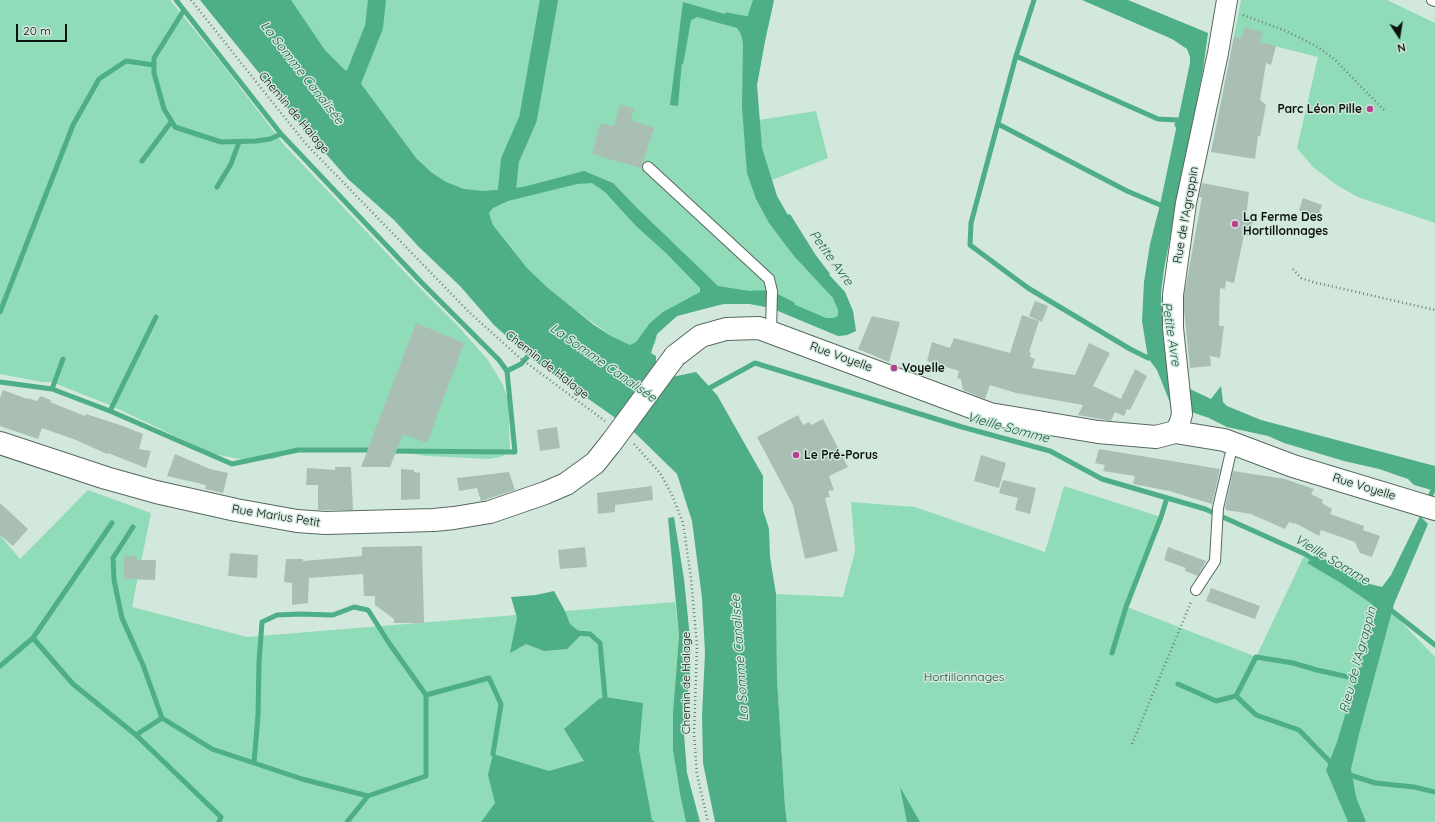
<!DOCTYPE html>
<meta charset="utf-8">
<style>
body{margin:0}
#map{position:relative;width:1435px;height:822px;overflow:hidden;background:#d3e8dd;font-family:Quicksand,sans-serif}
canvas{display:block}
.north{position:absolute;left:1379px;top:16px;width:40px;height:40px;-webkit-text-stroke:3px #d3e8dd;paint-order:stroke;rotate:168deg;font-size:11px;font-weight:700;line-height:16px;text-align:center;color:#0a110e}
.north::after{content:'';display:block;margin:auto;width:14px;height:18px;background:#0a110e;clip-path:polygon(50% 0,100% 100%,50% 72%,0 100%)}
.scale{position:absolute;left:16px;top:24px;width:51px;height:18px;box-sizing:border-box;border:2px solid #0a110e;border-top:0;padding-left:5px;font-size:12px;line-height:14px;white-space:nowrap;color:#0a110e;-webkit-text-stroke:3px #d3e8dd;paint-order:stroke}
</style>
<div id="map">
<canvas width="1435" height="822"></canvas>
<div class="north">N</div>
<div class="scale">20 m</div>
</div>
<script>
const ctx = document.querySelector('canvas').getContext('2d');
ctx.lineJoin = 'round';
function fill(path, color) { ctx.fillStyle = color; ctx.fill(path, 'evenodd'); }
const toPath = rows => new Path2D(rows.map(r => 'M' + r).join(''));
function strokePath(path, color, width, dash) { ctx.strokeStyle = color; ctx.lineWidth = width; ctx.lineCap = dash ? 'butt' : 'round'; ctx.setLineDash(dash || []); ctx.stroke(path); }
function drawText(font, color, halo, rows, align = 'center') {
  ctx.font = font + ' Quicksand,sans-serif'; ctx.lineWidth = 3; ctx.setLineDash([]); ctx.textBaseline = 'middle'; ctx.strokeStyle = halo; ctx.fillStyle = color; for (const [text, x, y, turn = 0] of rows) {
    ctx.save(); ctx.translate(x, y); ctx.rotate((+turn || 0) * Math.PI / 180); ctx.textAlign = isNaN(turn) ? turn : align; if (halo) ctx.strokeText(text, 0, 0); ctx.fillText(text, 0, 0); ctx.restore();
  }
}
const green = toPath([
 [0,0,170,0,219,60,285,146,419,287,458,326,488,360,503,385,508,400,510,450,506,454,500,457,489,459,427,456,400,452,295,451,273,459,259,459,250,461,219,455,211,453,112,406,52,382,42,382,0,374],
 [291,0,774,0,765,41,757,85,759,120,816,111,828,158,772,180,777,196,806,247,819,264,845,292,853,311,856,331,847,335,838,336,771,308,750,304,733,303,714,306,677,316,657,334,655,344,630,345,611,336,573,308,548,288,527,268,493,225,489,213,431,172,421,164,359,81,343,68,325,50],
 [1241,0,1387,0,1435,23,1435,223,1358,197,1338,186,1313,167,1297,148,1318,57,1234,36],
 [1064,486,1161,517,1127,607,1254,656,1256,657,1305,554,1384,604,1435,657,1435,822,787,822,785,807,777,679,776,594,843,597,855,551,851,502,915,507,1045,552],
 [88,490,151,513,132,607,247,637,675,602,679,636,673,712,673,750,680,794,686,822,0,822,0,535,20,559]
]);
const water = toPath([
 [200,0,291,0,325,50,343,68,359,81,417,159,431,172,446,182,464,189,483,191,507,189,523,187,584,171,613,183,637,208,718,286,762,293,784,300,826,318,833,318,838,316,838,310,833,298,794,256,769,223,756,199,747,173,742,107,743,43,741,34,737,28,697,17,688,22,685,28,678,106,670,105,683,2,742,19,747,18,753,0,774,0,765,41,757,85,762,148,777,196,806,247,819,264,845,292,853,311,856,331,847,335,838,336,771,308,750,304,723,304,677,316,657,334,651,353,656,356,656,365,672,377,696,372,717,395,763,476,763,510,769,529,770,557,776,594,777,679,785,807,787,822,715,822,703,763,702,715,705,653,702,598,692,521,677,474,635,433,617,419,533,360,494,325,460,286,418,246,394,220,348,179,306,131],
 [592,183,605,192,635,225,666,253,700,288,700,292,663,312,650,323,636,342,630,345,611,336,594,325,548,288,527,268,493,225,489,213,493,208,508,201,577,184],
 [1082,0,1128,0,1208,33,1203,70,1164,269,1161,294,1165,354,1173,381,1211,399,1221,386,1223,402,1227,406,1261,420,1435,466,1435,491,1414,485,1408,479,1379,469,1344,461,1284,443,1268,436,1227,427,1209,418,1171,405,1157,370,1148,358,1142,321,1144,282,1150,244,1160,205,1190,63,1190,57,1187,49,1172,39],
 [1420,516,1428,524,1394,604,1359,734,1351,769,1356,797,1366,822,1348,822,1326,770,1337,742,1376,612,1372,604,1341,583,1307,563,1316,554,1370,584,1382,587,1391,575],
 [674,517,684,579,691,648,690,672,684,734,687,773,700,822,686,822,680,794,673,750,673,712,679,636,668,518],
 [554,591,565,611,570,624,582,634,567,649,544,651,526,644,510,653,517,618,511,597,536,595],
 [605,697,643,703,639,750,652,820,655,822,481,822,495,803,488,775,493,754,549,771,584,761,564,729,599,699],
 [900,787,920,822,907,822]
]);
const stream = toPath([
 [176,0,281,134,422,283,499,360,507,371],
 [1034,0,1016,56,971,223,970,245,1028,288,1130,349,1148,358,1154,357],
 [184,10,154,58,154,73,164,109,175,127,221,142,256,141,270,139,281,134],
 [727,15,753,20],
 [1016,56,1158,119,1178,120,1177,125,1182,129],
 [681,62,689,17],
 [998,124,1127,191,1165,207],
 [142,161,171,122],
 [217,187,231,164,239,142],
 [789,217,814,257,827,274],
 [753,293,770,293,792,304],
 [0,312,73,125,99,79,126,61,154,65],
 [0,382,52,389,110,411,232,464,298,450,374,450],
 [52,389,63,359],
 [706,390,755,363,962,427,1050,451,1102,479,1205,509,1305,554,1316,561],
 [110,411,156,317],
 [390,451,515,452,507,371,521,364,530,354,530,351],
 [1428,501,1435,486],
 [133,527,113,558,114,580,122,618,143,665,162,718],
 [1387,607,1435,645],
 [576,633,590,634,600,643,605,697],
 [33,638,73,684,136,735,162,718,212,749,302,779,368,796,426,776,426,695],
 [1112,653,1126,607,1161,517,1167,498],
 [0,666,33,638,112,523],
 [1178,684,1216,701,1236,696],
 [136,735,221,817,219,822],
 [254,763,258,715,259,662,262,622,277,615,300,614,333,615,354,607,368,610,389,643,426,695,489,678,501,704,493,754],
 [1334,766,1299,730,1256,715,1236,696,1256,657,1293,663,1317,670,1362,680],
 [1347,774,1375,783,1414,787,1435,792],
 [347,822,368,796]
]);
const canal = toPath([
 [343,99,354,77,374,27,377,0],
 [507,189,510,160,528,119,549,0]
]);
const building = toPath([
 [1244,27,1263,32,1260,42,1276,46,1271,65,1266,63,1260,100,1266,105,1260,136,1258,136,1255,159,1211,152,1234,36,1242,38],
 [620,104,634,109,631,120,654,128,641,168,592,154,600,123,614,126],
 [1202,183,1249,192,1246,217,1253,218,1250,236,1244,235,1234,283,1226,281,1225,289,1220,288,1219,326,1224,326,1220,358,1210,356,1211,366,1190,368,1184,310,1184,296,1202,197,1199,197],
 [1303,198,1322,205,1318,217,1299,211],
 [1035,301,1048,306,1042,322,1029,316],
 [1022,315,1039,321,1029,352,1031,353,1030,357,1035,359,1032,368,1075,375,1089,343,1110,353,1093,386,1121,399,1135,369,1147,376,1130,410,1127,409,1124,416,1115,412,1111,421,1106,420,1078,415,1083,405,1016,393,990,385,985,399,963,390,961,379,957,378,959,371,927,361,932,342,950,348,954,338,1010,353],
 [872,316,900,322,889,362,858,349],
 [416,323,464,343,427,443,403,434,390,467,361,467],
 [3,390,27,399,27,398,37,401,41,396,51,400,50,402,85,416,86,414,123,426,143,434,139,449,151,451,146,468,108,453,107,454,76,440,42,428,38,439,0,426,0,398],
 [798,415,803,425,809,422,811,425,823,419,848,467,829,476,834,490,828,491,830,497,825,498,838,551,805,559,793,505,757,437],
 [557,427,560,448,540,451,537,430],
 [1099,449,1220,469,1212,504,1169,491,1133,484,1135,476,1103,471,1105,465,1095,463],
 [175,454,210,469,228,473,223,493,205,489,206,485,167,476],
 [981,455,1006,463,999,488,974,481],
 [335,467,351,467,353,510,318,510,318,485,306,485,307,468,335,470],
 [401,469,414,470,414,472,420,473,420,499,401,500],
 [1233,471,1285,479,1314,489,1311,494,1323,500,1322,503,1332,509,1330,514,1364,526,1363,530,1380,536,1372,557,1360,553,1355,542,1321,530,1319,536,1295,523,1294,524,1289,522,1285,529,1251,514,1226,510,1226,509,1225,508],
 [509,472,515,490,481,501,477,488,459,491,457,478],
 [1003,480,1036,488,1030,514,1015,510,1018,498,999,493],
 [652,486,653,500,615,505,615,512,598,514,597,493],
 [0,503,28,529,13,546,0,535],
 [422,546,424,623,394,623,394,619,375,605,375,596,364,596,363,574,309,578,308,603,292,605,292,583,284,582,286,559,303,559,303,561,362,556,362,547],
 [585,547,587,567,560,569,558,550],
 [1168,547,1206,561,1198,576,1185,571,1186,568,1164,560],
 [230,553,258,555,257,578,228,576],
 [124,556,136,556,137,560,156,560,155,580,124,579],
 [1211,588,1260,606,1255,619,1206,601]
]);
const path = toPath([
 [191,0,305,143,469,312,520,358,605,421],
 [1243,15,1286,31,1318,47,1334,59,1384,110],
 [1293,269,1301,278,1313,282,1435,310],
 [634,444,660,473,672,495,683,523,691,578,697,646,694,734,697,774,708,822],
 [1132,744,1191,602]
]);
const lane = toPath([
 [1432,0,1435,1],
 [648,167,769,279,772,291,771,332],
 [1196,590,1215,561,1218,508,1230,456]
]);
const street = toPath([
 [1175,432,1180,422,1182,414,1173,328,1173,295,1186,203,1218,53,1227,0]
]);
const secondary = toPath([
 [675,356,701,336,726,329,759,328,990,414,1098,432,1156,437,1175,432,1224,440,1293,466,1435,509],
 [0,443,106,478,156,492,236,510,297,521,325,523,434,520,454,518,490,512,545,493,566,484,595,463,611,443]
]);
const secondaryBridge = toPath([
 [611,443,675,356]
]);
const markers = [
 [1370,109,4,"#b93f91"],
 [1235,224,4,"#b93f91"],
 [894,368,4,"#b93f91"],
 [796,455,4,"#b93f91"]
];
const poiNames = [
 ["Parc Léon Pille",1362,109,"right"],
 ["La Ferme Des",1243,217],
 ["Hortillonnages",1243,231],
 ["Voyelle",902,368],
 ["Le Pré-Porus",804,455]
];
const streetNames = [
 ["Chemin de Halage",294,113,50],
 ["Rue de l'Agrappin",1186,215,-80],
 ["Rue Voyelle",841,357,20],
 ["Chemin de Halage",547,365,38],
 ["Rue Voyelle",1364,487,17],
 ["Rue Marius Petit",276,516,9],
 ["Chemin de Halage",686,683,-90]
];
const parkNames = [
 ["Hortillonnages",964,677]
];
const waterNames = [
 ["La Somme Canalisée",302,73,52],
 ["Petite Avre",831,258,54],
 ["Petite Avre",1171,334,81],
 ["La Somme Canalisée",603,363,35],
 ["Vieille Somme",1008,428,15],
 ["Vieille Somme",1332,560,31],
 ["La Somme Canalisée",740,658,-94],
 ["Rieu de l'Agrappin",1358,660,-75]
];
fill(green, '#90dcb8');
fill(water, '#4eae85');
strokePath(stream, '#4eae85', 5);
strokePath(canal, '#4eae85', 18);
fill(building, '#aabfb4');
strokePath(lane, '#56695f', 12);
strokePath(street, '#56695f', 22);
strokePath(secondary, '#56695f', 24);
strokePath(path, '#707e77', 2.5, [1, 3]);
strokePath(lane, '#fff', 10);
strokePath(street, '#fff', 20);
strokePath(secondary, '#fff', 22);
strokePath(secondaryBridge, '#56695f', 24, []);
strokePath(secondaryBridge, '#fff', 22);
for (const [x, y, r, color] of markers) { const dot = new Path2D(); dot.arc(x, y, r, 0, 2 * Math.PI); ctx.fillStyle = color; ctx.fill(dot); strokePath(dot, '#d3e8dd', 1.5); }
drawText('bold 12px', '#0a110e', '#d3e8dd', poiNames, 'left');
drawText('12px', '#0a110e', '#d3e8dd', streetNames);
drawText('12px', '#234c3a', '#d3e8dd', parkNames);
drawText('italic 13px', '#155e42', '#d3e8dd', waterNames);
</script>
